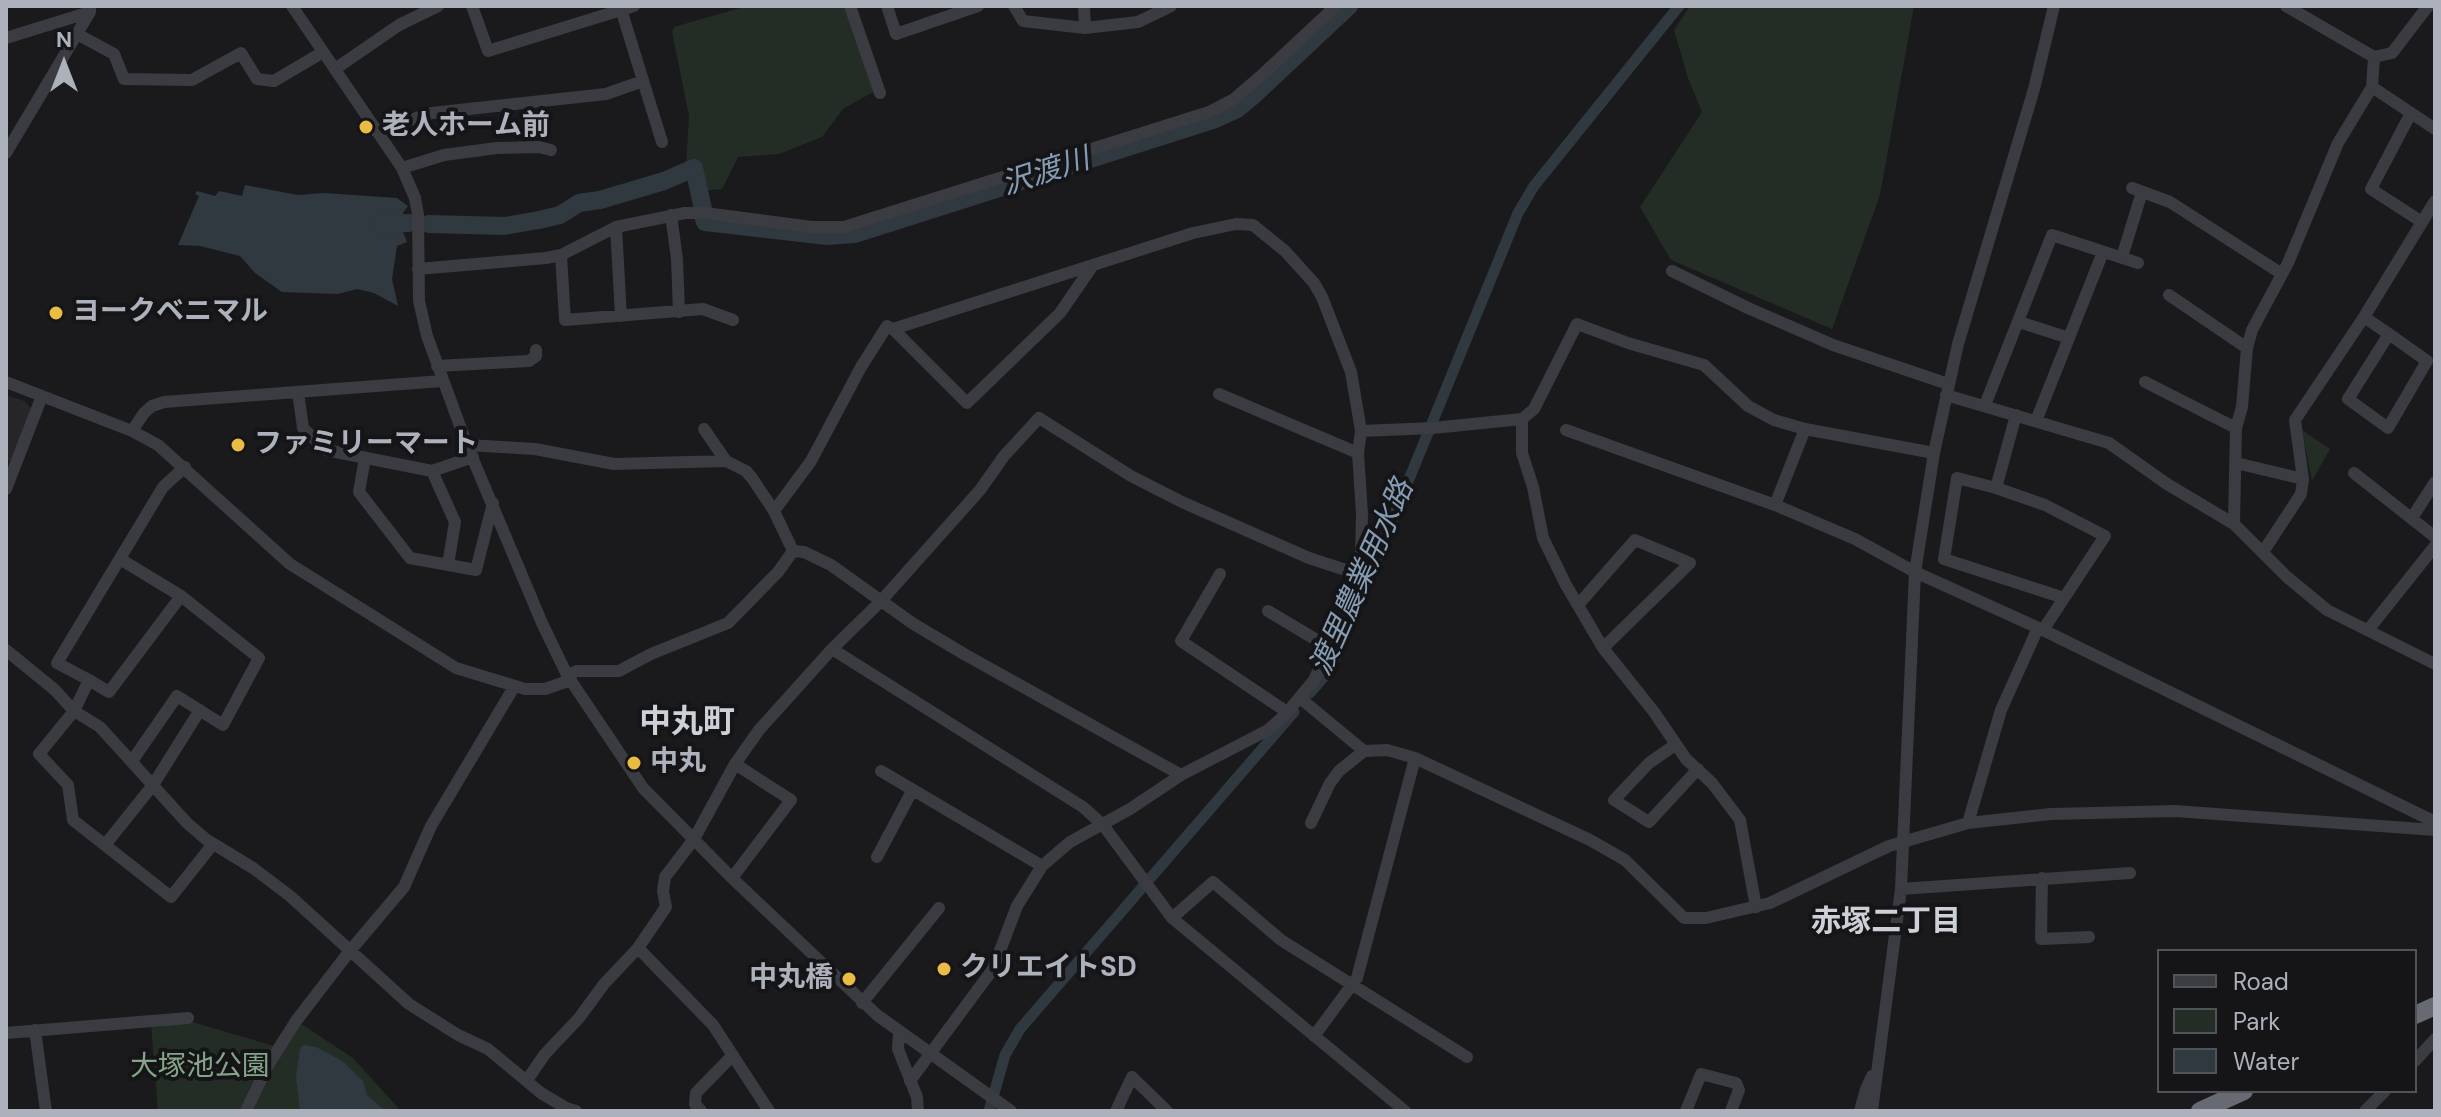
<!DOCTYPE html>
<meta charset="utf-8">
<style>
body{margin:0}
#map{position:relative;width:2441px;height:1117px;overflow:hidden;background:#1a1a1c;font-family:"DM Sans",sans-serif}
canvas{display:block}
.frame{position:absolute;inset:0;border:8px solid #adb1bb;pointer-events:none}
.legend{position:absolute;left:2157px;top:949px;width:260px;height:144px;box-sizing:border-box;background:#151517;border:2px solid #525359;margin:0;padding:10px 14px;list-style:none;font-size:24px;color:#adb1bb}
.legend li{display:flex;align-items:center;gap:16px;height:40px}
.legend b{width:40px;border:2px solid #525359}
.north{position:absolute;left:24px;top:24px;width:80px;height:80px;-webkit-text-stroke:6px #151517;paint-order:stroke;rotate:0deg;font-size:22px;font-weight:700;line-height:32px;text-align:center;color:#adb1bb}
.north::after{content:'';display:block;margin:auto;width:28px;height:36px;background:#adb1bb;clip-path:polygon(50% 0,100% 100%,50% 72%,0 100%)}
</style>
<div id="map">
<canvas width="2441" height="1117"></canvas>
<div class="frame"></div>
<ul class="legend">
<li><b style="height:10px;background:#3b3c41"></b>Road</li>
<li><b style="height:22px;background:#242c26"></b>Park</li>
<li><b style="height:22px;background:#303840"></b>Water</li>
</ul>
<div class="north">N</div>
</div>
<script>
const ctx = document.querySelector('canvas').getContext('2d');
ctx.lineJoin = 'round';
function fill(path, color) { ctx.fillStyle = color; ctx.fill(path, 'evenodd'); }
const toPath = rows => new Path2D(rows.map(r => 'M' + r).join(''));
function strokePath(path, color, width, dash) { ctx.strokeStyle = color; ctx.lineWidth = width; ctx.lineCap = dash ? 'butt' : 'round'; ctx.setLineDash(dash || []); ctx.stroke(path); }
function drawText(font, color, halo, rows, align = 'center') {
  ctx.font = font + ' "DM Sans","Noto Sans JP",sans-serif'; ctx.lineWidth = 8; ctx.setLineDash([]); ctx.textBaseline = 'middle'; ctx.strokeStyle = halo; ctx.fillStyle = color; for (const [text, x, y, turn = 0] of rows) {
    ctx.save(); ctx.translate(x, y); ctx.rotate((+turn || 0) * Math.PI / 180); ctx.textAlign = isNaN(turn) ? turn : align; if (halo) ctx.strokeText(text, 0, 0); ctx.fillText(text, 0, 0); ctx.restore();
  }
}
const built = toPath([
 [6,395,24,401,32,409,13,462,6,460]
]);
const green = toPath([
 [747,6,846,6,875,91,843,109,822,137,779,154,738,157,722,189,702,191,700,163,686,166,689,116,672,32,674,27],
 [1690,6,1914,6,1880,195,1832,329,1671,260,1640,207,1702,112,1688,78,1674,30],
 [2302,430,2330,449,2312,481],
 [192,1022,281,1048,300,1023,353,1058,401,1111,158,1111,151,1024]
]);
const water = toPath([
 [245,185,298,195,324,193,397,198,408,206,403,213,401,227,407,242,397,246,392,279,398,306,374,293,357,289,338,294,282,292,255,273,240,256,200,246,178,245,199,196,195,194,197,191,215,196,219,191,242,196],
 [304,1045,316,1047,341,1060,363,1081,367,1095,386,1111,300,1111,296,1077,300,1048]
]);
const canal = toPath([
 [1310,693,1328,672,1339,650,1518,213,1534,186,1679,6],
 [989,1111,1005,1055,1020,1029,1294,712]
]);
const river = toPath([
 [704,219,705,222,827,236,855,234,1213,120,1237,109,1254,95,1349,6],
 [378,224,409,223],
 [429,224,504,226,539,220,560,215,579,203,600,200,664,181,694,168,703,209]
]);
const minor = toPath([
 [292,6,402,168,415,198,418,214,419,301,427,336,467,445,542,623,567,675,643,788,732,878,877,1015,1011,1111],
 [472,6,488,51,634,6],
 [620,6,662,142],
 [850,6,880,93],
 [887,6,896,34,978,6],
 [1014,6,1023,21,1085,28,1138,22,1171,6],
 [1084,6,1085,28],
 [2286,6,2374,57,2392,53,2428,6],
 [77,34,114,54,124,79,192,80,241,53,257,79,274,81,323,52],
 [6,38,90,12],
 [335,69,399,25,438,6],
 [2372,87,2435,129],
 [2411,113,2371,189,2422,222],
 [376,131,432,113,606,94,643,81],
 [6,153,90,12,90,6],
 [402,168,444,155,497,148,539,147,551,150],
 [2132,188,2170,202,2282,274],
 [671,215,677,259,679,312],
 [616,227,621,316],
 [561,255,565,320,703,309,733,320],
 [2122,257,2142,192],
 [418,269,546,258,561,255,616,227,685,213,705,213,812,227,844,227,1209,112,1234,99,1263,74,1336,6],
 [1672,271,1748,308,1833,345,1948,384],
 [2169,295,2247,348],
 [2364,317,2389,334,2427,361,2388,428,2348,399,2389,334],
 [2019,322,2069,338],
 [893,329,967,403,1060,313,1093,265],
 [437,366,529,361,536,356,536,350],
 [6,382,132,431,158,445,290,564,456,668,525,689,545,689,571,680],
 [2145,382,2236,428],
 [298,392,303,428,326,450,432,471,473,457],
 [1219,394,1358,453],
 [1946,395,2109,443,2167,484,2234,524,2287,577,2327,610,2435,664],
 [1985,405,2052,235,2138,263],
 [2016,415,1996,488,2045,505,2105,536,2043,630],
 [1522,419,1522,453,1533,487,1543,538,1566,585,1603,648,1654,712,1686,759,1712,783,1740,820,1756,907],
 [2036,421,2103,252],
 [704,429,726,461],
 [1566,430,1775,505,1855,539,1915,572,2043,630,2435,822],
 [132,431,144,413,152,406,164,402,442,381],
 [1361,431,1433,428,1522,419,1534,409,1577,324,1628,343,1704,365,1748,406,1774,420,1805,429,1934,453],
 [467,445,535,449,614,464,726,461,746,471,752,478,774,511,793,551],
 [365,458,359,492,410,558,476,570,493,503],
 [2236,463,2303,479],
 [185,467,163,487,57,663,89,680,74,711,39,754,68,785,73,820,171,897,213,844],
 [432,471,455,522,448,565],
 [2354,473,2435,537],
 [1996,488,1957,478,1944,559,2064,598],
 [6,489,42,396],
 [1775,505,1805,429],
 [774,511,811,461,861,367,887,326,893,329,1193,233,1236,224,1253,225,1285,251,1314,283,1322,297,1351,372,1361,431,1358,453,1362,514,1361,557,1350,601,1314,680,1285,715,1268,730,1181,775,1130,809,1070,842,1042,866,1017,906,993,969,910,1081],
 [2412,518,2435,482],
 [2234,524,2236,428,2242,407,2247,348,2252,330,2288,263,2338,143,2372,87,2374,57],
 [793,551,804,552,831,565,912,623,964,654,1181,775],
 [2263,552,2301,494,2303,479,2295,420,2364,317,2435,201],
 [120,559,181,596,259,658,223,725,177,696,132,761],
 [1220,574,1181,641,1287,712],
 [1578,605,1635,540,1690,563,1603,648],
 [1268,611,1330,648],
 [2368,630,2435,546],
 [832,649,1083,807,1103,825,1172,918,1405,1111],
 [6,650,55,690,74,711,100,727,187,823,207,840,253,868,290,896,409,1004,458,1035,488,1049,541,1093,566,1108,576,1111],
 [567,675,577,671,619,671,651,654,728,623,778,572,793,551],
 [89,680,109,692,181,596],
 [1300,698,1364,751],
 [1675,745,1649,763,1614,800,1649,822,1698,769],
 [881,771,1042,866],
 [1311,823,1330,783,1339,771,1364,751,1387,750,1415,758,1590,840,1625,860,1684,918,1706,918,1770,903,1889,846,1968,823,2051,814,2175,811,2435,830],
 [1968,823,2001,710,2038,628],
 [105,845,153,785,200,710],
 [877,857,912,791],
 [732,878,791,800,735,764],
 [2042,878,2041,939,2089,937],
 [1901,889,2130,873],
 [1172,918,1213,882,1281,940,1467,1057],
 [638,948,713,1025,769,1111],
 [862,1003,939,908],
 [35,1030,46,1111],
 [899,1032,898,1049,917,1097,918,1111],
 [6,1033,188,1018],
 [1314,1036,1357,978,1415,758],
 [2415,1061,2435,1039],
 [527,1080,545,1054,579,1018,604,984,638,948,666,907,663,891,665,877,694,839,735,764,759,730,832,649,881,601,980,490,1004,456,1039,418,1131,476,1182,502,1309,558,1358,574],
 [246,1111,267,1067,296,1021,349,952,404,887,431,826,514,687],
 [701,1111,695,1104,696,1093,732,1056],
 [1116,1111,1132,1077,1167,1111],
 [1686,1111,1701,1074,1736,1083,1739,1090,1731,1111],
 [1860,1111,1866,1089,1872,1076],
 [1872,1111,1901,889,1915,572,1934,453,1958,344,2034,89,2054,6],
 [2365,1111,2385,1091]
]);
const highway = toPath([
 [2415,1015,2435,1006],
 [2200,1111,2244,1091]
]);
const markers = [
 [366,127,8,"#ebbc43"],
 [56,313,8,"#ebbc43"],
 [238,445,8,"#ebbc43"],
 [634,763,8,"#ebbc43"],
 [944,969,8,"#ebbc43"],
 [849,979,8,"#ebbc43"]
];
const poiNames = [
 ["老人ホーム前",382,127],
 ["ヨークベニマル",72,313],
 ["ファミリーマート",254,445],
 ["中丸",650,763],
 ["クリエイトSD",960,969],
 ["中丸橋",833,979,"right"]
];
const parkNames = [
 ["大塚池公園",200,1068]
];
const waterNames = [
 ["沢渡川",1046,173,-18],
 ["渡里農業用水路",1363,578,-66]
];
const neighbourhoodNames = [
 ["赤塚二丁目",1886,923]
];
const quarterNames = [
 ["中丸町",687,724]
];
fill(built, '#262629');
fill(green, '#242c26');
fill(water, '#303840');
strokePath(canal, '#303840', 11);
strokePath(river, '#303840', 18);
strokePath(minor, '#3b3c41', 12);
strokePath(highway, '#676a72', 18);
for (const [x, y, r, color] of markers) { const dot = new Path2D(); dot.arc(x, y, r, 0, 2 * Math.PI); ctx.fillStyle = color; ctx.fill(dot); strokePath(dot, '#151517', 3); }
drawText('bold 28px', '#adb1bb', '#151517', poiNames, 'left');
drawText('28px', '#85a589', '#151517', parkNames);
drawText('italic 30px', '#869cb4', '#151517', waterNames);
drawText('bold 30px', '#ced0d7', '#151517', neighbourhoodNames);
drawText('bold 32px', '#ced0d7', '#151517', quarterNames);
</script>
